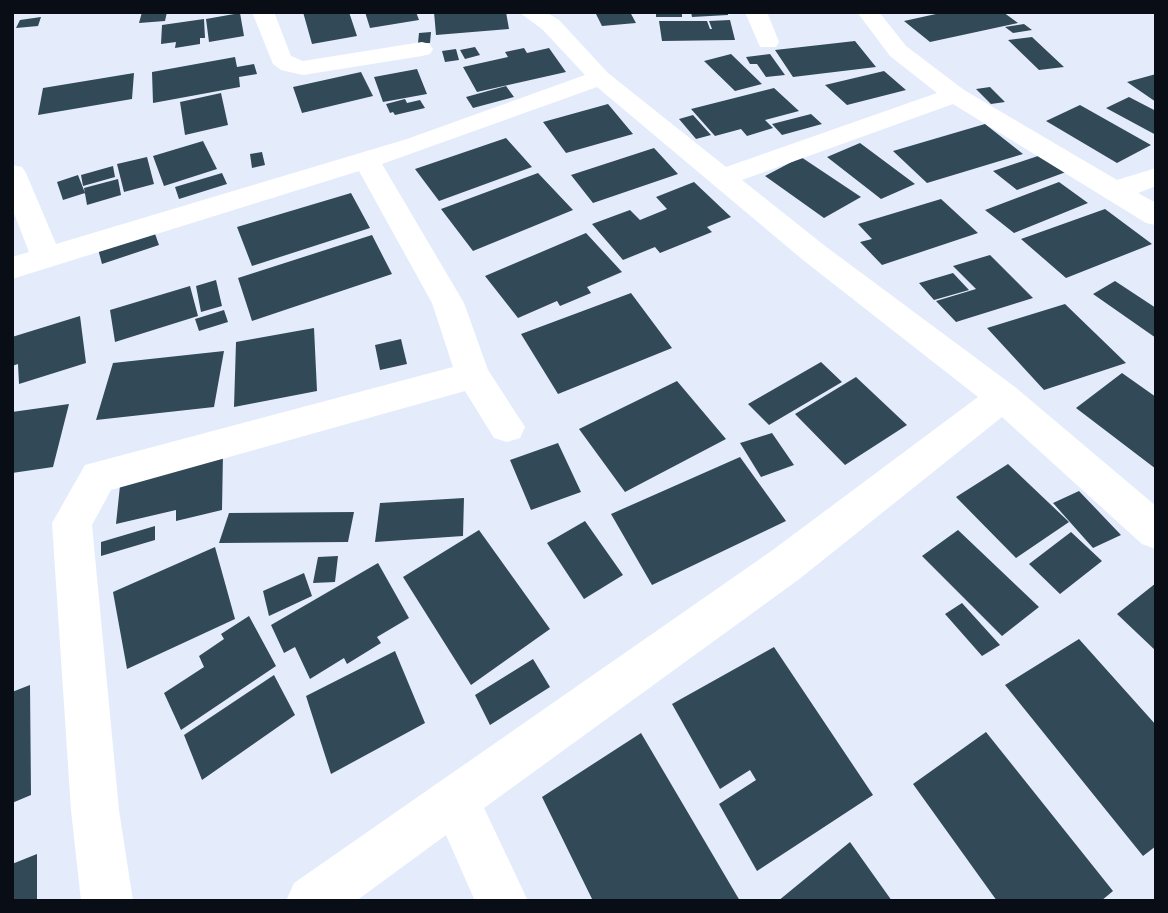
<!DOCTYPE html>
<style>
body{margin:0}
#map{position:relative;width:1168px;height:913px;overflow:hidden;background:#e4ecfc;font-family:"Varela Round",sans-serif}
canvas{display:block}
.frame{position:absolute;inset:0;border:14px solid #090d15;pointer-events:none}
</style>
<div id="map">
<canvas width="1168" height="913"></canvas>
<div class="frame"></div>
</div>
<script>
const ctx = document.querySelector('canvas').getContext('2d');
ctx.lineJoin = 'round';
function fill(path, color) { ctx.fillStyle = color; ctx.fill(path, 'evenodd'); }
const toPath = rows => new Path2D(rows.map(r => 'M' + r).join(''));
const building = toPath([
 [142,12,167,12,165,21,139,23],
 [303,12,349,12,357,36,312,44],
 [365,12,416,12,419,20,370,28],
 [434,12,506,12,509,29,436,35],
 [595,12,630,12,636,23,602,26],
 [656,12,682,12,682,17,656,17],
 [691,12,728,12,728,15,692,17],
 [945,12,1003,12,1018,23,930,42,904,21],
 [240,13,244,36,209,42,206,19],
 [41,17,38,26,16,28,20,20],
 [204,19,205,38,200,38,200,44,175,48,176,42,161,44,162,25],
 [730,20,735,40,662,41,659,21,707,21,710,29,712,29,709,21],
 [1024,24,1032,30,1013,33,1005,27],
 [431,32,430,43,418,43,419,33],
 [1032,37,1064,67,1039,70,1008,40],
 [855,41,876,67,793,77,775,50],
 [475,47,480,55,465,59,460,50],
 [524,48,527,53,549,48,566,72,477,92,463,67,508,57,505,52],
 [456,49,459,60,445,62,442,51],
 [731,54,762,84,735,91,704,61],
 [770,54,785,75,766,77,757,64,750,64,746,57],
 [235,57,237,67,254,64,257,74,239,77,240,87,153,103,152,72],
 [417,69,427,94,383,102,374,77],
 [884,71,906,90,847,105,825,85],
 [361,72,373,96,302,113,293,87],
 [134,73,132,99,38,115,43,88],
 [1156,74,1156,102,1127,82],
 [506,86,514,97,473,108,466,97],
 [990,87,1005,102,991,104,976,89],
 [774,88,799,111,765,120,773,128,747,136,741,129,715,136,691,109],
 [221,93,228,125,185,135,180,102],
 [1129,97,1156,111,1156,135,1106,108],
 [405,99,407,103,420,100,425,108,395,115,393,112,390,113,386,104],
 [608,104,633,134,566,153,543,122],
 [1080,105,1151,145,1117,163,1046,121],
 [811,114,822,124,782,135,772,124],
 [693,115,711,135,696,139,679,119],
 [985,124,1023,154,927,183,893,151],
 [506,138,532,167,439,201,415,169],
 [203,141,217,169,164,186,153,156],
 [860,143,915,184,881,199,827,157],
 [654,148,678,174,593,203,571,175],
 [262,152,265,165,252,168,250,154],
 [1041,155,1066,172,1017,190,993,171],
 [147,157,154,184,124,192,117,164],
 [801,157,861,197,824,218,765,176],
 [113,166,115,177,83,186,81,175],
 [222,173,227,184,179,199,175,187],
 [538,173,573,210,473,251,441,209],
 [78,175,85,193,63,200,57,182],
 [118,179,121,195,87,205,84,188],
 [694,182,731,217,707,227,712,232,660,253,655,247,623,260,592,224,630,210,640,220,667,209,656,197],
 [1059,182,1088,203,1014,233,985,210],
 [351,193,370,228,252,266,237,227],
 [941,199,978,233,882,265,860,242,872,239,858,224],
 [1105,209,1152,244,1066,278,1021,239],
 [154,231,159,245,102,264,98,249],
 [586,233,622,272,587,287,591,293,560,306,557,301,518,318,485,276],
 [372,235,392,274,252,321,238,278],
 [990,255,1033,298,956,322,936,301,976,289,953,266],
 [953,273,969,290,934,300,919,283],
 [216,280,222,306,201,312,196,286],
 [1115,281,1156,308,1156,338,1093,294],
 [190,286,198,316,115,342,110,310],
 [631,293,672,348,558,394,521,334],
 [1065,304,1126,363,1044,390,987,328],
 [224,310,228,322,199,331,195,319],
 [80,316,86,363,19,384,18,364,12,366,12,337],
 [314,328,317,391,234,407,236,342],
 [401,339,407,364,380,370,375,345],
 [224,351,214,407,96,420,113,363],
 [821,362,842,382,769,425,748,404],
 [1122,373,1156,397,1156,469,1076,408],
 [856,377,907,425,845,465,795,414],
 [677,381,726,439,625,492,579,429],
 [69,404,53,467,12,473,12,412],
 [772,433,794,465,761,477,740,443],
 [558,443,581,492,531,510,510,460],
 [223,453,222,510,176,521,176,510,116,524,121,476],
 [740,457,786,521,652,585,611,514],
 [1008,464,1069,522,1016,558,956,497],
 [1079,491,1121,535,1093,548,1053,503],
 [464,498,463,536,375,542,380,503],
 [354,512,348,542,219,543,229,513],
 [585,521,623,575,584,599,547,543],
 [155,526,155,540,101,556,101,542],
 [479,530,550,629,471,685,403,577],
 [958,530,1039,607,1002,636,922,556],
 [1071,532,1102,561,1060,594,1029,564],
 [215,547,235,619,127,669,113,592],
 [338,556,335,582,313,583,318,557],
 [378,563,409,618,377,637,381,643,347,664,344,658,310,679,295,647,284,653,271,625],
 [304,573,312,596,269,616,263,591],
 [1156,583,1156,651,1117,614],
 [962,603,1000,645,982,656,945,614],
 [249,616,276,666,181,730,164,693,204,667,199,656,224,639,221,634],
 [1079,639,1156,725,1156,846,1143,856,1005,685],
 [774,647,873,795,757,871,719,804,756,780,750,770,720,789,672,704],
 [395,651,425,723,331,774,306,696],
 [533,659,550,687,490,725,475,695],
 [274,675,295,715,202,780,184,735],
 [30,685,31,795,12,803,12,692],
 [986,732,1113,891,1101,901,997,901,913,784],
 [641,733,740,901,593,901,542,797],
 [850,842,892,901,778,901],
 [37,854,37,901,12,901,12,864]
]);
const street = toPath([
 [252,12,274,12,291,56,303,61,422,42,430,44,433,49,430,54,422,56,303,75,281,70,273,64,252,12],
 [519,12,546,12,559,20,608,73,726,167,937,93,890,56,857,12,879,12,906,46,964,90,1117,180,1156,168,1156,186,1138,193,1156,203,1156,225,1146,223,953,104,742,180,825,246,1015,387,1156,506,1156,549,1142,544,1002,417,798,580,484,808,528,901,475,901,446,835,356,901,286,901,294,883,770,552,978,397,803,260,597,87,382,164,464,303,488,370,525,427,520,438,507,442,494,438,465,391,111,490,92,525,119,810,133,901,81,901,71,810,52,523,85,465,453,367,432,303,359,171,12,279,12,257,29,252,12,208,12,165,22,167,26,173,56,244,407,139,585,75,543,30,519,12],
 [745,12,767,12,779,42,776,47,760,47,745,12]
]);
fill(building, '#324958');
fill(street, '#fff');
</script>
